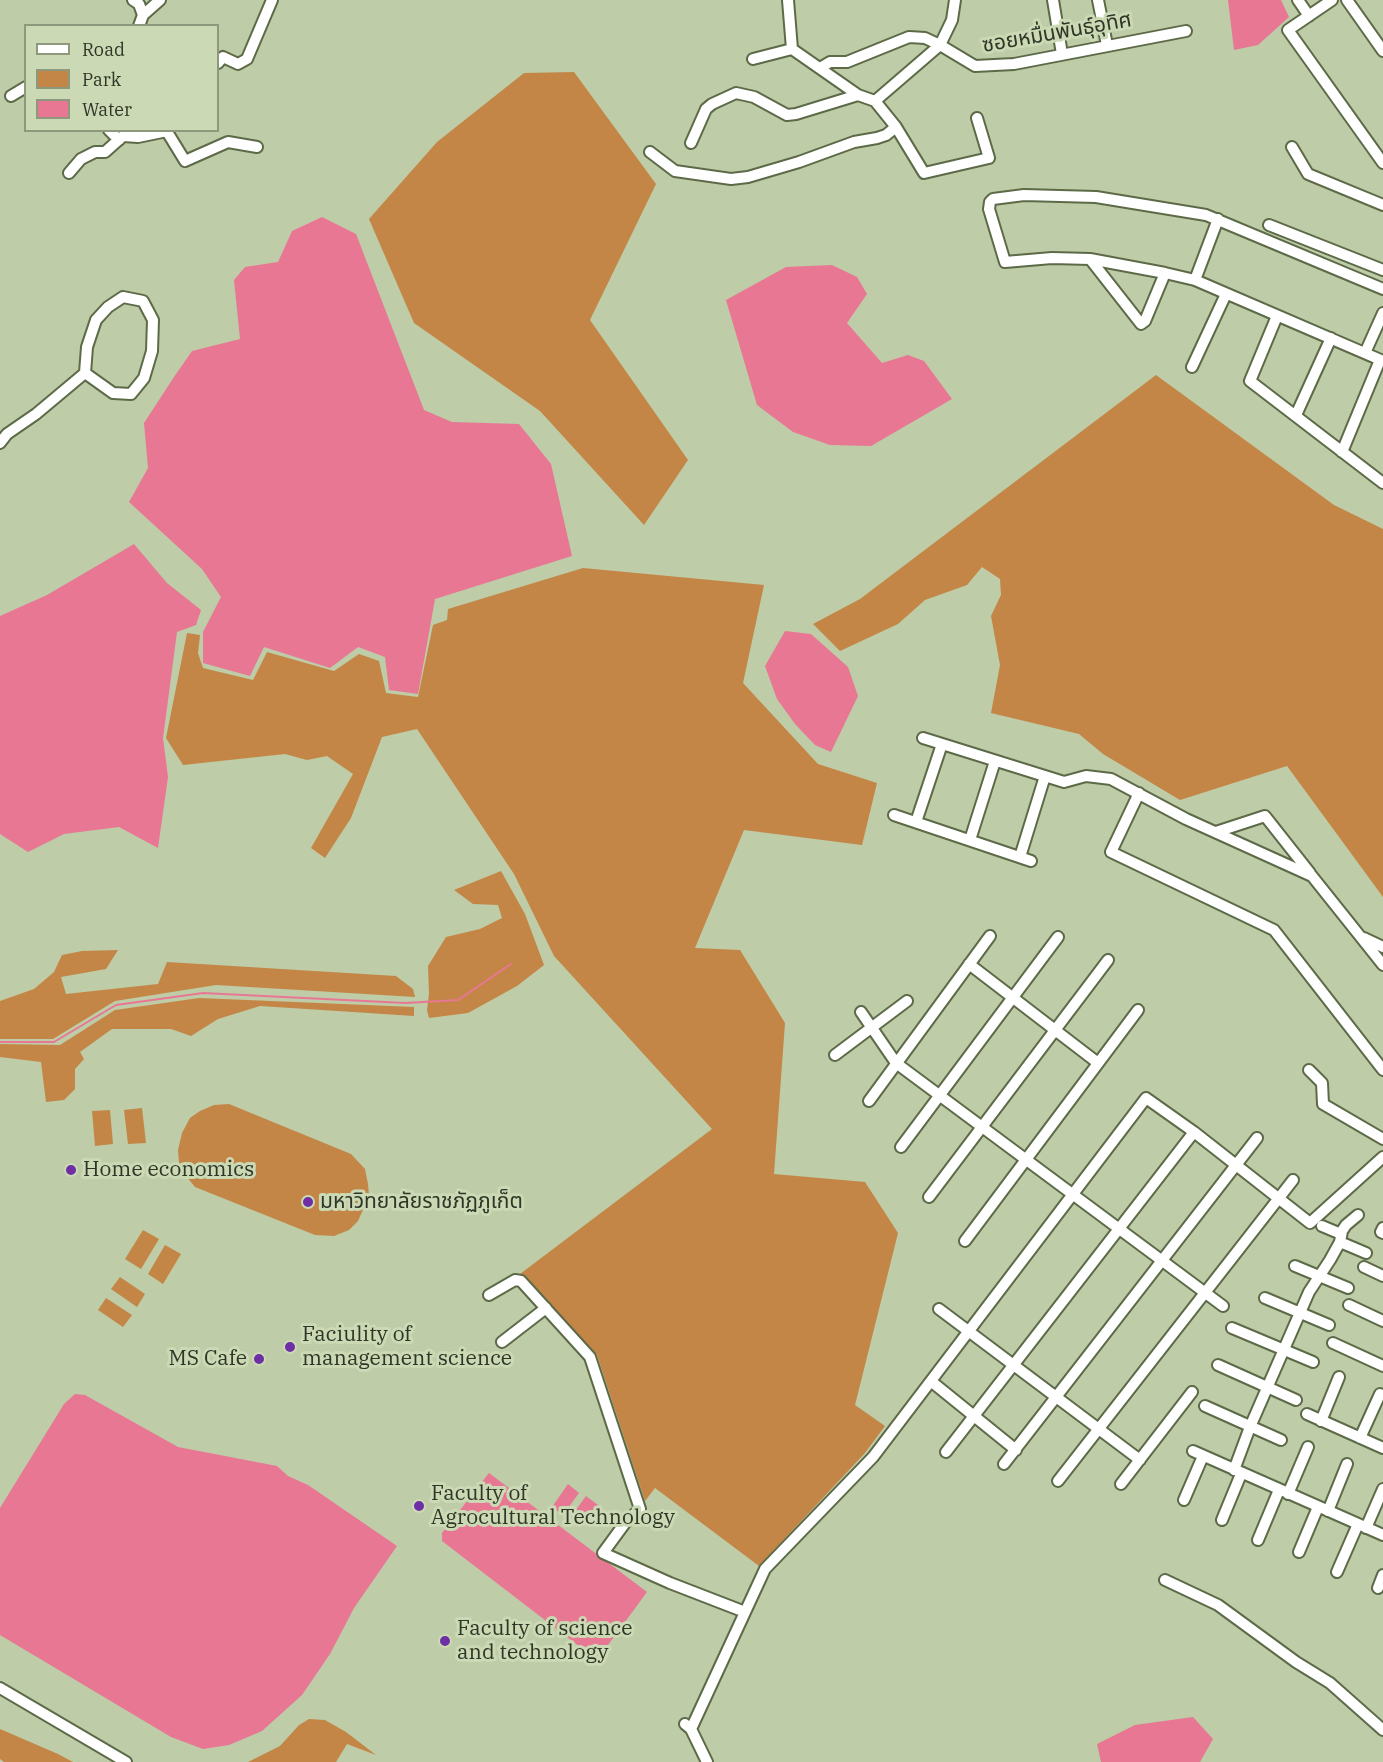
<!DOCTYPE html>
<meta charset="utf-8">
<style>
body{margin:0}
#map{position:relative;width:1383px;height:1762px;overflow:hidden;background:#becca7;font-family:"IBM Plex Serif",serif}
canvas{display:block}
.legend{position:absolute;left:24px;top:24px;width:195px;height:108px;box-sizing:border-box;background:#cbd9b4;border:2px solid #8d987c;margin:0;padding:8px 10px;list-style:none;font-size:18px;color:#303627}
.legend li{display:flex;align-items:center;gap:12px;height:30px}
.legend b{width:30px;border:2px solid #8d987c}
</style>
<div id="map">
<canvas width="1383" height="1762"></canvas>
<ul class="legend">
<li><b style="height:8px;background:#fff"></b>Road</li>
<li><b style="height:16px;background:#c38646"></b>Park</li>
<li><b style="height:16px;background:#e87794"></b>Water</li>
</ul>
</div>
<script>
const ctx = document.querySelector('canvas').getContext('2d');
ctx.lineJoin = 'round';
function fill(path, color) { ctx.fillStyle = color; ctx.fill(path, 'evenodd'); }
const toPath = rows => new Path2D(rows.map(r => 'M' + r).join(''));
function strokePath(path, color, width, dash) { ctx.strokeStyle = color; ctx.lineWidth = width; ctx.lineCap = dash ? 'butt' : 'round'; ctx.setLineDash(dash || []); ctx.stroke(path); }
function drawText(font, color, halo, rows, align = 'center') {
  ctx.font = font + ' "IBM Plex Serif","Noto Sans Thai",serif'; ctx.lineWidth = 6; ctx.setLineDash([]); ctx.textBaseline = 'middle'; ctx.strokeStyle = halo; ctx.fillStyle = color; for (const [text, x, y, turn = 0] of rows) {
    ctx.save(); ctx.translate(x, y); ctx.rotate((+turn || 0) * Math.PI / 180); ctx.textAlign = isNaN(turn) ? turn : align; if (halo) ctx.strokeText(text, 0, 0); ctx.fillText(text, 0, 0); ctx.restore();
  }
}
const green = toPath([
 [574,72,656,184,590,320,688,460,644,525,540,411,414,323,369,219,437,142,524,73],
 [1156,375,1334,505,1383,529,1383,897,1287,766,1180,800,1103,754,1079,734,991,713,1000,665,991,616,1001,595,1000,579,982,567,967,585,925,600,898,624,840,651,813,624,860,599],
 [583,568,764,585,743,683,818,764,877,783,862,845,744,830,695,948,740,950,785,1023,774,1174,865,1182,898,1233,855,1405,885,1426,865,1453,759,1566,655,1488,645,1501,597,1355,520,1274,712,1129,554,956,514,874,417,729,382,737,351,818,325,858,311,848,353,774,327,756,307,760,285,754,183,765,166,738,187,633,200,635,198,653,203,668,253,680,267,652,334,671,359,654,379,661,386,693,418,697,433,625,447,620,448,609],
 [501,871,525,914,544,965,517,986,468,1013,429,1018,427,1010,429,994,428,966,446,937,480,929,502,918,498,905,473,904,454,890],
 [118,950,106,969,61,977,66,994,158,984,167,962,396,976,413,989,415,997,216,985,115,1001,53,1039,0,1039,0,1001,34,989,54,972,62,955,82,951],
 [199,998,414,1007,414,1016,260,1006,218,1019,191,1036,171,1029,112,1029,80,1052,84,1059,75,1069,75,1089,64,1100,46,1102,41,1062,0,1057,0,1044,60,1045,115,1010],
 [229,1104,351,1154,365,1169,368,1184,369,1196,358,1221,349,1230,334,1236,315,1235,195,1187,186,1176,179,1163,178,1150,182,1133,190,1118,200,1111,214,1105],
 [142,1108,146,1143,128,1144,124,1110],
 [110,1110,113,1144,95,1146,92,1111],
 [143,1230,159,1239,141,1269,125,1259],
 [165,1245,181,1254,163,1284,148,1274],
 [120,1277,145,1294,137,1307,111,1289],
 [106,1298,132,1315,123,1327,98,1310],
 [309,1719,325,1720,346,1732,376,1755,347,1744,336,1762,248,1762,280,1746,299,1725],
 [0,1729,58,1754,73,1762,4,1762,0,1759]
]);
const water = toPath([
 [1228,0,1281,0,1289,17,1258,45,1234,50],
 [322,217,356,234,424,410,452,422,519,424,551,464,572,556,435,599,418,694,389,690,385,657,358,647,330,668,264,647,250,676,203,663,203,632,221,597,202,569,129,502,148,468,144,423,174,377,192,351,240,339,234,280,245,267,278,262,292,231],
 [832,265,857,277,867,294,847,323,882,363,908,355,924,361,952,399,871,446,830,445,793,432,757,405,726,300,786,267],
 [134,544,167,583,201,610,196,625,177,632,163,738,168,777,158,848,119,827,64,834,28,852,0,834,0,616,47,595],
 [785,631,811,634,848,667,858,696,831,752,815,745,795,724,777,699,765,666],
 [75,1394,85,1395,178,1447,277,1466,288,1476,308,1485,397,1546,354,1608,330,1654,302,1695,262,1731,229,1745,203,1749,171,1737,0,1635,0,1508,64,1404],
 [489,1473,647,1592,597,1660,442,1541,442,1533],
 [568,1484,579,1493,563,1515,552,1507],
 [586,1496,598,1505,582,1527,570,1518],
 [1193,1717,1213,1739,1200,1762,1101,1762,1097,1744,1135,1725]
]);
const stream = toPath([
 [0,1042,54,1042,116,1005,203,993,405,1003,458,1000,511,964]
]);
const minor = toPath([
 [133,0,139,4,143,15,139,26],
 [788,0,792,49,858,95,875,101,896,127,924,173,989,158,977,118],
 [1053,0,1062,54],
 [1098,0,1107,45],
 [1298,0,1309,16],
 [1332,0,1288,30,1383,163],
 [1347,0,1383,51],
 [143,15,160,0],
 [753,59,792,49],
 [218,63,223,57,238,64,247,59,272,0],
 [820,68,830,62,847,62,909,37,925,38,940,45,975,66,1014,64,1186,31],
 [11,96,26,87],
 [875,101,940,45,952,20,955,0],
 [109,130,119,140],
 [166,130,185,161,228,142,257,147],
 [691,143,706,109,712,104,736,93,754,97,787,115,796,114,858,95],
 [1292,147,1308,174,1383,205],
 [650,152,675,171,731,179,748,177,799,162,854,142,877,138,886,135,896,127],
 [69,173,81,159,95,152,105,152,123,136,138,137,167,131],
 [1269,225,1383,270],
 [1090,259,1141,324,1145,321,1165,273],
 [1195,280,1218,219],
 [1383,289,1206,215,1096,197,1024,195,993,199,990,202,989,209,1005,262,1052,258,1090,259,1165,273,1195,280,1383,361],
 [1277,316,1250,381,1383,483],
 [1365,353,1383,313],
 [1192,367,1226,294],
 [1296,415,1331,338],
 [0,443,7,434,36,414,85,373,87,347,96,320,108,307,123,297,143,301,153,320,152,351,144,378,131,394,113,393,85,373],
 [1342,452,1380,360],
 [923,738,1064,782,1086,776,1111,779,1186,819,1312,876,1383,965],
 [1139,793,1111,852,1274,930,1383,1070],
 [894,815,1031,861],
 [916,822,942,744],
 [1216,832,1265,816,1310,873],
 [970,840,995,761],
 [1020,857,1045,776],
 [1364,938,1383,947],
 [969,964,1098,1063],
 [861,1012,896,1063,1223,1306],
 [835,1055,907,1001],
 [1309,1070,1322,1083,1323,1104,1383,1139],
 [869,1101,990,936],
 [901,1147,1058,937],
 [929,1197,1108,960],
 [1322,1226,1341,1234],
 [1383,1228,1381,1232,1383,1233],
 [965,1241,1138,1010],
 [1340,1242,1366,1253],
 [1295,1266,1348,1288],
 [1364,1267,1383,1276],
 [489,1295,515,1280,521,1281,590,1357,640,1509,625,1523,603,1553,670,1583,745,1612],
 [1265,1298,1329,1325],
 [1349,1305,1383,1321],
 [939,1309,1140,1460],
 [1232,1328,1313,1362],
 [502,1342,546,1308],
 [1333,1343,1383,1366],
 [1218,1365,1296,1400],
 [932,1382,1016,1450],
 [1205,1406,1281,1440],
 [1307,1414,1383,1448],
 [1321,1421,1339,1377],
 [1360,1438,1380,1394],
 [1193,1451,1383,1535],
 [946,1452,1194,1132],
 [1004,1464,1257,1138],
 [1234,1470,1250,1427,1309,1292,1330,1260,1340,1242,1342,1231,1346,1225,1358,1215],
 [1058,1481,1293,1180],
 [1121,1484,1192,1392],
 [1288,1494,1308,1447],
 [1184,1500,1203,1456],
 [1328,1511,1347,1464],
 [1222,1520,1241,1474],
 [1366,1528,1383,1489],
 [1258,1540,1279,1490],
 [1299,1552,1318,1507],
 [1337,1572,1358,1524],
 [1165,1580,1218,1605,1296,1662,1330,1683,1383,1730],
 [1378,1588,1383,1575],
 [0,1688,126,1762],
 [685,1724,691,1729,707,1762],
 [691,1729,765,1569,873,1457,1146,1098,1194,1132,1310,1223,1383,1157]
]);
const markers = [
 [71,1170,6,"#6e2fa4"],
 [308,1202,6,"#6e2fa4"],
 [290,1347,6,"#6e2fa4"],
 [259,1359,6,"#6e2fa4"],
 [419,1506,6,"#6e2fa4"],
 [445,1641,6,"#6e2fa4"]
];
const streetNames = [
 ["ซอยหมื่นพันธุ์อุทิศ",1057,33,-10]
];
const poiNames = [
 ["Home economics",83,1170],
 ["มหาวิทยาลัยราชภัฏภูเก็ต",320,1202],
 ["Faciulity of",302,1335],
 ["management science",302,1359],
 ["MS Cafe",247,1359,"right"],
 ["Faculty of",431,1494],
 ["Agrocultural Technology",431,1518],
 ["Faculty of science",457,1629],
 ["and technology",457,1653]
];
fill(green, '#c38646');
fill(water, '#e87794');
strokePath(stream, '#e87794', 2);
strokePath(minor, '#5d6a48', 14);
strokePath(minor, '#fff', 10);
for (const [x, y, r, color] of markers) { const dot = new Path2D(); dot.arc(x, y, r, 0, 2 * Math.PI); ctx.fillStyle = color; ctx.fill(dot); strokePath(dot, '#cbd9b4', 2); }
drawText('21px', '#303627', '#cbd9b4', streetNames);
drawText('21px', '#303627', '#cbd9b4', poiNames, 'left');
</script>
